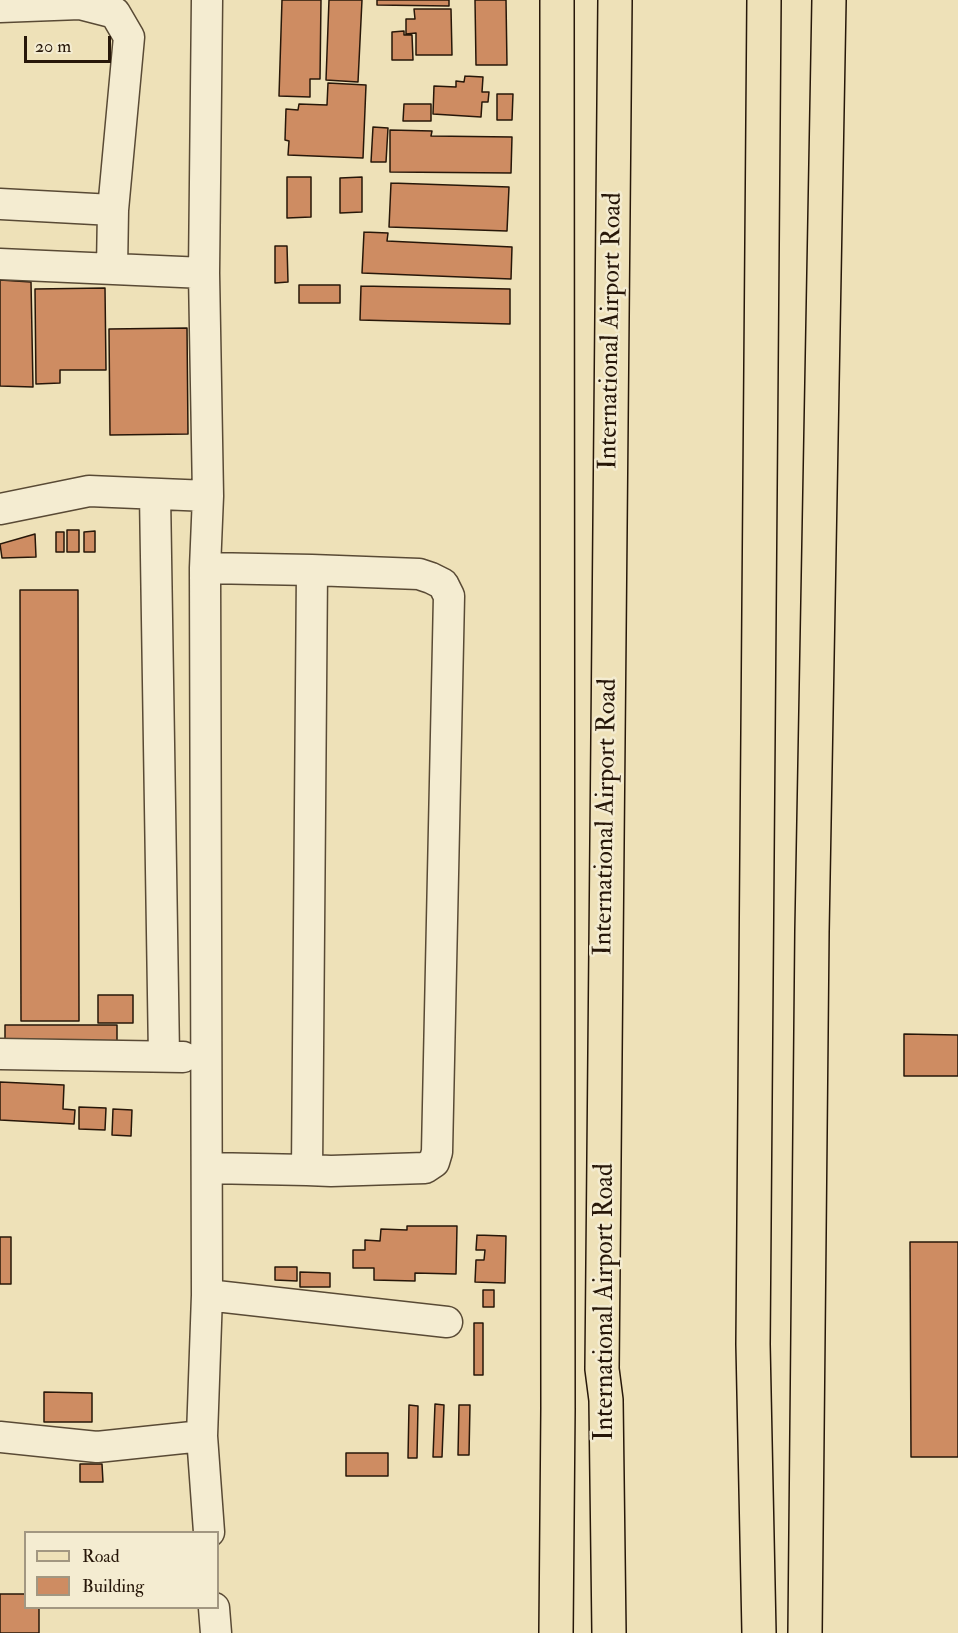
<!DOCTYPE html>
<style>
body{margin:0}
#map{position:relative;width:958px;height:1633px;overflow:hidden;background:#eee1b8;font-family:"IM FELL Double Pica",serif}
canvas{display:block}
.legend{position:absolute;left:24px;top:1531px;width:195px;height:78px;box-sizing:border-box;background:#f4ecd1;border:2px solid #a29781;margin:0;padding:8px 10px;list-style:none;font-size:18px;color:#271709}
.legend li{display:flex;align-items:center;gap:12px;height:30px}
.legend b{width:30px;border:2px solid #a29781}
.scale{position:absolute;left:24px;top:36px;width:87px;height:27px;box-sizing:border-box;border:3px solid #271709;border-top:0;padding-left:8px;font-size:18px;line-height:21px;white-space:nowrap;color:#271709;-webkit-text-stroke:4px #f4ecd1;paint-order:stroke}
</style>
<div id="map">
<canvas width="958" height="1633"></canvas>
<ul class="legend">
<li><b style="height:8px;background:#eee1b8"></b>Road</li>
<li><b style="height:16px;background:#ce8c62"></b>Building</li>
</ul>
<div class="scale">20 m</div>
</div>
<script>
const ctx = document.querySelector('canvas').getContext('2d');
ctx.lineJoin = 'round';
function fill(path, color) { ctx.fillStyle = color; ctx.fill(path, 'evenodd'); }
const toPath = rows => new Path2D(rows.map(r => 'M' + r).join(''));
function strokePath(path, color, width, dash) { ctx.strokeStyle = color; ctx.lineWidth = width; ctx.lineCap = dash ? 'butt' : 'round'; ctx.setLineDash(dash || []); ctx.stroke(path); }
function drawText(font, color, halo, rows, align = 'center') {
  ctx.font = font + ' "IM FELL Double Pica",serif'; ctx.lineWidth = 5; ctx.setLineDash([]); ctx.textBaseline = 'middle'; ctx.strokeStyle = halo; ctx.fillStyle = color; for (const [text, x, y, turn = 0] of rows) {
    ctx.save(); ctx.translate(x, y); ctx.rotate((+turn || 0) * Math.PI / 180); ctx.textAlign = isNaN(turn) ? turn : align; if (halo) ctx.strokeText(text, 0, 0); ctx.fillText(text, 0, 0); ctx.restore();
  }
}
const building = toPath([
 [282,0,321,0,320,79,310,79,310,97,279,96,282,0],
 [329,0,362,0,358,82,326,80,329,0],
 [377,0,449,0,449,6,377,5,377,0],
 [475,0,506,0,507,65,476,65,475,0],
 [414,9,451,9,452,55,416,55,416,33,406,34,406,19,415,19,414,9],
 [404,31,404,35,412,35,413,60,392,60,392,32,404,31],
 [465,76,483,77,482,92,489,92,488,102,482,102,481,117,433,114,434,86,456,87,456,81,464,82,465,76],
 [328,83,366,85,363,158,288,155,289,141,285,140,286,109,298,110,299,104,327,105,328,83],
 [497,94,513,94,512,120,497,120,497,94],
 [404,104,431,104,431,121,403,121,404,104],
 [373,127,388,128,386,162,371,162,373,127],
 [390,130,432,131,431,136,512,137,511,173,390,172,390,130],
 [287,177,311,177,311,217,287,218,287,177],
 [362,177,362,212,340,213,340,178,362,177],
 [391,183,509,187,507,231,389,227,391,183],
 [364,232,388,233,387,241,512,247,511,279,362,273,364,232],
 [275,246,287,246,288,282,275,283,275,246],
 [0,280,31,282,33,387,0,386,0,280],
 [299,285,340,285,340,303,299,303,299,285],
 [361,286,510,289,510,324,360,320,361,286],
 [105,288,106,370,60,370,60,383,36,384,35,289,105,288],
 [187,328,188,434,110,435,109,329,187,328],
 [67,530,79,530,79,552,67,552,67,530],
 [95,531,95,552,84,552,84,532,95,531],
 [56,532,64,532,64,552,56,552,56,532],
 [35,534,36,557,2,558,0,544,35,534],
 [20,590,78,590,79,1021,21,1021,20,590],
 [98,995,133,995,133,1023,98,1023,98,995],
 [5,1025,117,1025,117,1052,5,1052,5,1025],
 [904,1034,958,1035,958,1076,904,1076,904,1034],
 [0,1082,64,1085,63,1109,75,1110,74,1124,0,1120,0,1082],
 [79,1107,106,1108,105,1130,79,1129,79,1107],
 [113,1109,132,1110,131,1136,112,1135,113,1109],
 [407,1226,457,1226,456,1274,415,1273,415,1281,374,1280,374,1268,353,1268,353,1250,365,1250,365,1240,380,1241,381,1229,407,1230,407,1226],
 [477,1235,506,1236,505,1283,475,1282,476,1260,484,1260,485,1250,476,1250,477,1235],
 [0,1237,11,1237,11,1284,0,1284,0,1237],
 [910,1242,958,1242,958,1457,911,1457,910,1242],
 [275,1267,297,1267,297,1281,275,1280,275,1267],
 [300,1272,330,1273,330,1287,300,1287,300,1272],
 [483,1290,494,1290,494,1307,483,1307,483,1290],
 [474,1323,483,1323,483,1375,474,1375,474,1323],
 [44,1392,92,1393,92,1422,44,1422,44,1392],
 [435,1404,444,1405,442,1457,433,1457,435,1404],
 [409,1405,418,1406,417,1458,408,1458,409,1405],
 [459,1405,470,1405,469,1455,458,1455,459,1405],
 [346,1453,388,1453,388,1476,346,1476,346,1453],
 [80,1464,102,1464,103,1482,80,1482,80,1464],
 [0,1594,26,1594,26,1608,39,1608,39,1633,0,1633,0,1594]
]);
const minor = toPath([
 [207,0,204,273,208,496,205,568,207,1295,202,1436,209,1532],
 [0,7,80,4,115,13,129,37,113,210,112,269],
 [0,204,113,210],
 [0,264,204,273],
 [155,494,164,1056],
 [0,509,89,491,208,496],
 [205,568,312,570,419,574,431,578,443,584,449,596,437,1152,434,1162,425,1168,331,1171,307,1170,312,570],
 [0,1054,183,1057],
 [207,1168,307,1170],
 [207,1295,447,1322],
 [0,1437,97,1447,202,1436],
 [214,1608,216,1633]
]);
const major = toPath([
 [556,1633,558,1408,557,0],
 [805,1633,812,931,829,0]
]);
const highway = toPath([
 [609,1633,606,1400,602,1369,615,0],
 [759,1633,753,1344,764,0]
]);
const streetNames = [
 ["International Airport Road",612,331,-89],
 ["International Airport Road",607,817,-89],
 ["International Airport Road",606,1302,-90]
];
fill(building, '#ce8c62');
strokePath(building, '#271709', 1.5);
strokePath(minor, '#594a35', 33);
strokePath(major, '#271709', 36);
strokePath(highway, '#271709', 36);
strokePath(minor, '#f4ecd1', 30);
strokePath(major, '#eee1b8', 33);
strokePath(highway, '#eee1b8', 33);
drawText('26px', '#271709', '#f4ecd1', streetNames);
</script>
